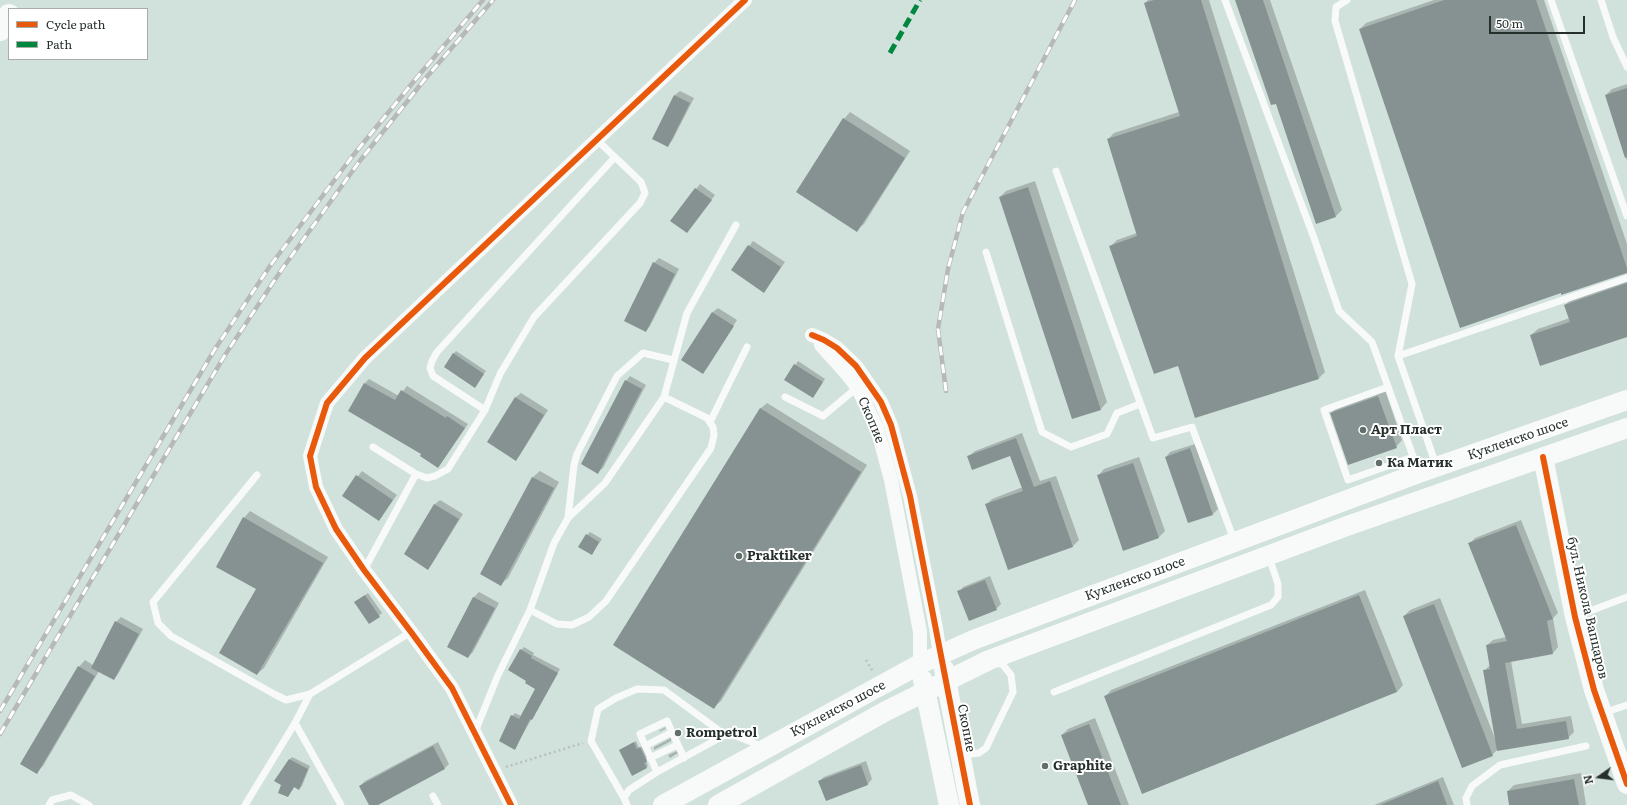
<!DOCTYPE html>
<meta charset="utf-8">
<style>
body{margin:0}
#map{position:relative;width:1627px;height:805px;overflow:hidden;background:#d1e1dc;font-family:Literata,serif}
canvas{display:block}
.legend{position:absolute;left:8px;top:8px;width:140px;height:52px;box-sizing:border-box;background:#fff;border:1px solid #a8acab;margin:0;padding:5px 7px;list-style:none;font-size:12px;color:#25302d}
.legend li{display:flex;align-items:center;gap:8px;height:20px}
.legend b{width:20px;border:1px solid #a8acab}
.north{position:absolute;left:1579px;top:757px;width:40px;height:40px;-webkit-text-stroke:3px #fff;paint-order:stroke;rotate:256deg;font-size:11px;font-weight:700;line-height:16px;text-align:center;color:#25302d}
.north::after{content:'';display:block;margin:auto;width:14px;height:18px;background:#25302d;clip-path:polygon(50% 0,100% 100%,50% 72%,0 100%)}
.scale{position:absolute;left:1489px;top:16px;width:96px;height:18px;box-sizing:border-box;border:2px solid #25302d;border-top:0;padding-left:5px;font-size:12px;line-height:14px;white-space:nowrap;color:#25302d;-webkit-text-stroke:3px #fff;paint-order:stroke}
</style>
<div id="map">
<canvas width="1627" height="805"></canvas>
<ul class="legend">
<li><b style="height:5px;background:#e8590c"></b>Cycle path</li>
<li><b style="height:5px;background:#00873e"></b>Path</li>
</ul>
<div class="north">N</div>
<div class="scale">50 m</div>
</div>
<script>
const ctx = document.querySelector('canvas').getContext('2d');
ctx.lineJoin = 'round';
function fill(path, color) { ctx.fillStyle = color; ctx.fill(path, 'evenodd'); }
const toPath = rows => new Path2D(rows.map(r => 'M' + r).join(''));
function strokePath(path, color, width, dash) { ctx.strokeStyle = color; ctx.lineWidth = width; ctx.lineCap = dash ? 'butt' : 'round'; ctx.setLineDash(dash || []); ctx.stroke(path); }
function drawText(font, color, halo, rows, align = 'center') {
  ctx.font = font + ' Literata,serif'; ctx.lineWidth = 4; ctx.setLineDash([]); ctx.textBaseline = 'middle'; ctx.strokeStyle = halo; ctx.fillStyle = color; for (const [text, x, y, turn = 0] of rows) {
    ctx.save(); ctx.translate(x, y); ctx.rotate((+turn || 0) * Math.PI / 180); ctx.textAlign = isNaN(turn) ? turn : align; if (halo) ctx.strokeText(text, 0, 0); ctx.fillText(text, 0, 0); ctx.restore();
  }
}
const shadow = toPath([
 [1148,0,1209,0,1325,372,1319,378,1195,417,1179,365,1111,246,1117,240,1137,233,1108,139,1114,133,1179,112,1145,3],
 [1236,0,1270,0,1342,210,1336,216,1316,222,1277,102],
 [1434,0,1544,0,1627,244,1627,272,1360,29,1366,23],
 [1627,84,1627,161,1606,95,1612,89],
 [680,91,694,98,672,141,667,146,653,139,675,95],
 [850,112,910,151,864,224,857,230,844,119],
 [1035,181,1107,402,1101,409,1072,418,1000,197,1006,191],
 [700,184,715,195,691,227,672,220],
 [753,241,785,262,764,292,732,270],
 [659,258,679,269,650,326,646,331,654,263],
 [1627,280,1627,336,1531,335,1538,329,1570,318,1565,305,1572,299],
 [718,308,737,320,707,368,702,372,683,360,713,312],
 [456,351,486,371,477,383,453,354],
 [798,361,825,379,813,397,786,380],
 [630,376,646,385,603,468,598,472,626,381],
 [369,379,399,396,407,386,468,424,438,467,423,454,350,410,365,383],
 [1385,390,1402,440,1396,447,1331,413,1338,407],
 [521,393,548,410,520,455,516,459,488,442,516,397],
 [767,403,867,465,721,701,714,707,760,409],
 [1022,433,1040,481,1056,476,1079,540,1073,546,1009,569,986,505,992,499,1023,487,1011,455,968,457,975,451],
 [1195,444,1218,509,1213,514,1188,522,1166,457,1170,452],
 [1139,457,1165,531,1158,538,1098,476,1104,469],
 [362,471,397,495,378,520,343,496],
 [540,471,559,482,508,578,501,584,481,574,533,477],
 [440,500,463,514,432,564,428,569,405,554,435,504],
 [250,511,328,557,264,668,257,674,257,588,217,566,244,518],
 [1521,520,1558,613,1553,618,1558,647,1553,653,1511,661,1522,724,1571,716,1574,732,1568,738,1497,750,1492,755,1404,616,1410,610,1440,598,1496,741,1484,671,1490,665,1487,645,1493,640,1506,637,1470,543,1475,538],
 [590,532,602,539,592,554,587,535],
 [990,576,1001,604,996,609,959,592,963,587],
 [1365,590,1403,685,1397,692,1105,697,1111,690],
 [479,592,499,603,473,652,468,657,448,646,474,597],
 [368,593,382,613,370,623,358,600],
 [121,617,143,629,118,674,114,679,99,671,43,766,36,773,79,667,85,660,93,665,116,622],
 [524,647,534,653,533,655,560,669,515,748,512,716,515,713,521,716,537,688,521,650],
 [1095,718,1129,805,1089,805,1062,735,1068,729],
 [666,727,665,729,659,732,660,730],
 [671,738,671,741,654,750,654,747],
 [636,741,639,748,642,746,648,759,646,761,648,766,646,768,620,750],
 [438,742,449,764,444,769,376,805,370,805,360,786,365,781],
 [677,751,678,753,670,758,668,755],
 [292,757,310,766,302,786,299,789,295,786,288,796,289,760],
 [866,761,872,779,868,784,819,781,824,777],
 [1581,773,1586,805,1510,805,1508,791,1514,785],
 [1443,777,1454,805,1374,805]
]);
const building = toPath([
 [1154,0,1201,0,1319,379,1195,418,1178,366,1154,374,1109,246,1137,236,1107,139,1180,116,1144,3],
 [1235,0,1263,0,1336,217,1316,224,1276,104,1271,105],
 [1444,0,1536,0,1627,268,1627,273,1561,295,1561,293,1460,328,1359,29],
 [1627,88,1627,157,1625,158,1605,95],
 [674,95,690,103,668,147,652,139],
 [843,118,905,158,857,232,796,192],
 [1028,187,1101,410,1072,419,999,197],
 [695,188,712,200,687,233,670,221],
 [748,245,781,267,764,293,731,270],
 [653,262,675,274,646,332,624,321],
 [1627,283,1627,337,1540,366,1530,335,1570,322,1564,305],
 [712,312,734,326,703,374,681,360],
 [453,353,484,374,475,388,444,367],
 [794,364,823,382,813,398,784,380],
 [625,380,642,389,598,474,581,464],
 [364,383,395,400,401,390,446,418,447,416,465,428,438,468,420,456,421,454,348,411],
 [1378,396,1397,448,1348,465,1330,413],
 [515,397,544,415,516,461,487,442],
 [760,408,861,472,714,709,613,645],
 [1016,438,1034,487,1050,481,1073,547,1008,570,985,504,1023,491,1010,456,972,470,967,456],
 [1190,448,1213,515,1188,523,1165,457],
 [1133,463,1159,538,1123,551,1097,475],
 [356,475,393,500,379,521,342,496],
 [532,477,554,488,501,586,480,574],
 [434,504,459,519,428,570,404,554],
 [243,517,323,563,257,675,219,653,256,589,216,567],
 [1516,525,1553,619,1547,621,1553,654,1505,663,1517,729,1566,721,1569,739,1497,751,1483,670,1490,669,1486,645,1507,641,1468,543],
 [586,534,599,542,592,555,578,547],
 [985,580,997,610,969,621,957,591],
 [365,595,380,617,369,624,354,602],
 [1359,595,1397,692,1142,794,1104,696],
 [473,597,495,608,468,658,447,647],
 [1434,604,1493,756,1462,768,1403,616],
 [115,621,139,634,114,680,91,668],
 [520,649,532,656,531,658,558,673,532,720,530,719,515,750,499,741,511,715,519,719,535,689,525,683,526,681,508,670],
 [78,666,95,676,37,774,20,764],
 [1089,724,1121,805,1088,805,1061,735],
 [634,742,637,749,640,747,641,749,647,762,644,763,647,768,632,776,619,750],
 [433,746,445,769,378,805,369,805,359,786],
 [289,759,308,769,299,790,294,787,288,797,278,793,281,785,274,781],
 [861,765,868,785,826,801,818,781],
 [1574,779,1579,805,1509,805,1507,791],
 [1438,781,1447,805,1380,805]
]);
const path = toPath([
 [866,660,873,672],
 [506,767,583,743]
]);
const lane = toPath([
 [1225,0,1314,238,1339,311,1372,342,1419,473],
 [1347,0,1336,7,1335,21,1412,284,1398,356,1436,465],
 [1551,0,1627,216],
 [1601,0,1613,37,1627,67],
 [1056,171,1153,438,1192,427,1234,540],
 [986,252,1042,432,1071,447,1107,434,1117,413,1140,404],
 [1398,356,1627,278],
 [1388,387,1324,410,1348,480,1413,457],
 [785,397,823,416,859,386],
 [485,410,433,376,430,368,432,361,437,352,615,157],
 [710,422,747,347],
 [373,447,416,474,427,478,435,476,448,469,485,410,500,374,534,317,640,203,645,193,641,182,597,140],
 [257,475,153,602,158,623,171,636,274,694,286,700,310,694,411,632],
 [568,518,574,465,577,454,617,376,643,353,673,360],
 [364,570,416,474],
 [530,610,557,624,572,625,589,617,606,601,711,448,714,435,713,427,707,418,664,397],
 [1577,616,1627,597],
 [1054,692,1271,605,1278,597,1278,584,1269,557],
 [1603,713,1627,705],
 [295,723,341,805],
 [475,732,498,675,530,610,554,543,568,518,605,483,664,397,687,313,736,225],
 [645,746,672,732],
 [963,749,971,754,979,753,986,748,1013,692,1011,675,1003,665,995,662],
 [650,758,677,745],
 [657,772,640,734,667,721,684,758],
 [433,796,438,805],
 [624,798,591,741,598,709,616,698,637,689,664,690,725,735],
 [49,805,52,800,71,795,89,805],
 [245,805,295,723,310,694],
 [627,805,624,798,629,790,657,772,725,735,736,736,764,747],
 [1467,805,1466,798,1472,786,1500,765,1586,746]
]);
const street = toPath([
 [812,335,824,340,837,348,856,366,881,402,891,425,910,496,936,628,940,655],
 [821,345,847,374,857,387,877,428,891,480,917,616,920,632,920,664],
 [511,805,452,688,411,632,364,570,336,529,316,487,310,456,327,403,365,358,745,0]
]);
const secondary = toPath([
 [1543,457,1575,617,1594,690,1627,784],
 [944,669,970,805],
 [923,680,949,805],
 [663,805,920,664,973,640,1419,473,1627,400],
 [718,805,886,711,989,660,1347,526,1627,428]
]);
const primary = toPath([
 [0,30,9,15]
]);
const rail = toPath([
 [946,391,938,329,948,269,963,212,1075,0],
 [0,711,215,349,270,266,351,158,419,75,483,0],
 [0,734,225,355,280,272,359,162,425,79,493,0]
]);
const quiet = toPath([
 [890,53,920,0]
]);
const cycleway = toPath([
 [812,335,824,340,837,348,856,366,881,402,891,425,910,496,970,805],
 [1543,457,1575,617,1594,690,1627,784],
 [511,805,452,688,411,632,364,570,336,529,316,487,310,456,327,403,365,358,745,0]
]);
const markers = [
 [1363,430,4,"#616e6a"],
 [1379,463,4,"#616e6a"],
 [739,556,4,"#616e6a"],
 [678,733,4,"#616e6a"],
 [1045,766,4,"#616e6a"]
];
const streetNames = [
 ["Скопие",871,420,67],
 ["Кукленско шосе",1518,439,-19],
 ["Кукленско шосе",1135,579,-20],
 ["бул. Никола Вапцаров",1587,608,77],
 ["Кукленско шосе",838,709,-28],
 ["Скопие",966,728,79]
];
const poiNames = [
 ["Арт Пласт",1371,430],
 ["Ка Матик",1387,463],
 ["Praktiker",747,556],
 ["Rompetrol",686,733],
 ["Graphite",1053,766]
];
fill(shadow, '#0003');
fill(building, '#869291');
strokePath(path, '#bac0be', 2.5, [2, 3]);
strokePath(lane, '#f8fafa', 7);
strokePath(street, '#f8fafa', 14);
strokePath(secondary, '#f8fafa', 20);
strokePath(primary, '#f8fafa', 22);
strokePath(rail, '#b6b9b8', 4.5);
strokePath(rail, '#fff', 3, [9]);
strokePath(quiet, '#00873e', 5, [10, 5]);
strokePath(cycleway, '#e8590c', 6);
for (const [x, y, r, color] of markers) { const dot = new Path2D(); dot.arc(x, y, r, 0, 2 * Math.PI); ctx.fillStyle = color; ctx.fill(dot); strokePath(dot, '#fff', 1.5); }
drawText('13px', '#25302d', '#fff', streetNames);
drawText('bold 13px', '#25302d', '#fff', poiNames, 'left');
</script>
